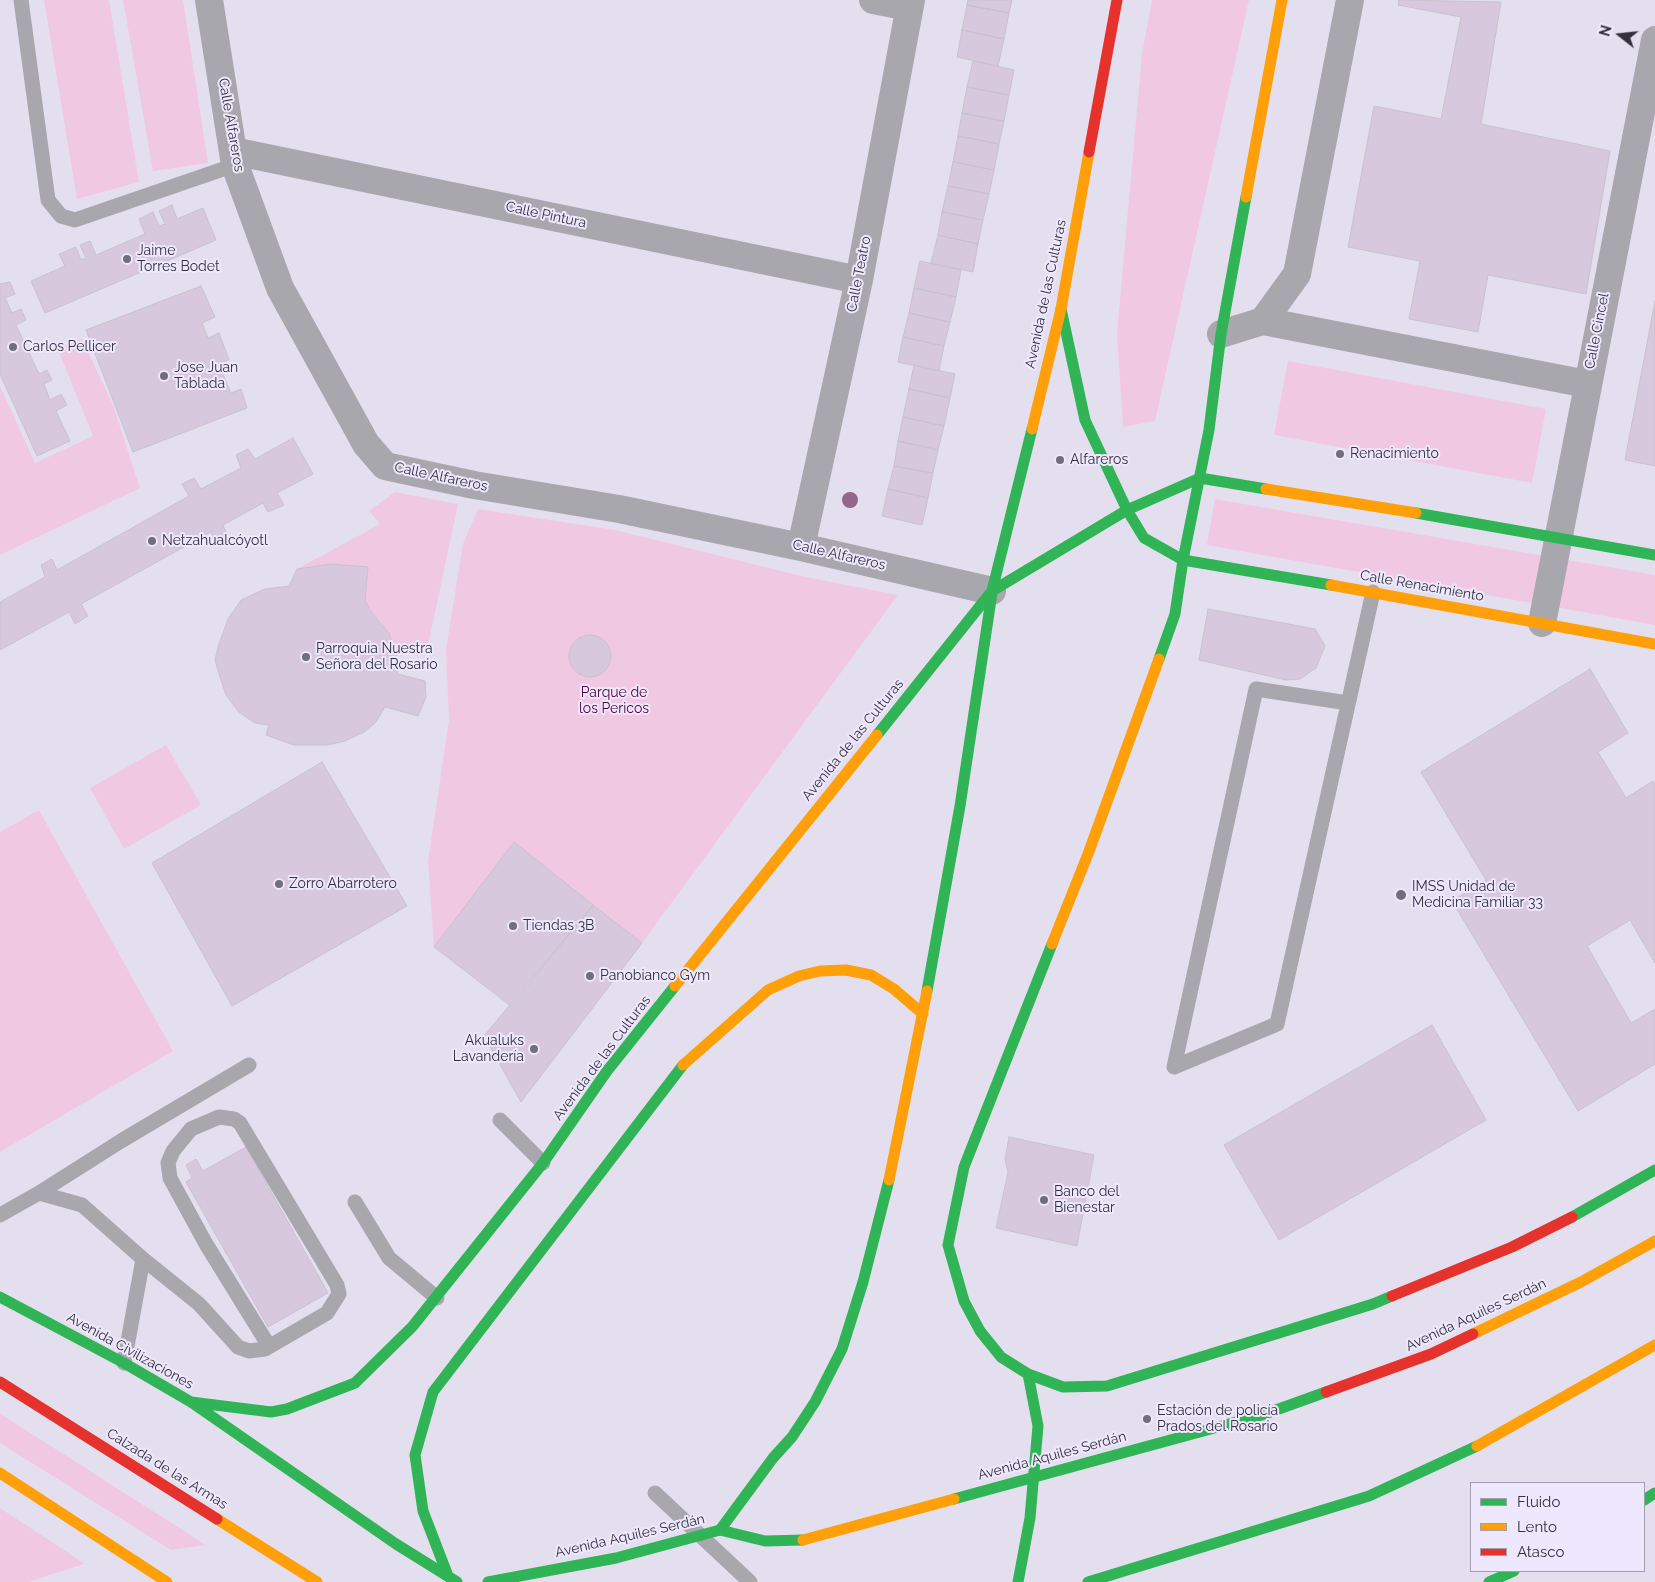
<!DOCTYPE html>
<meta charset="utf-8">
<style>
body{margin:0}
#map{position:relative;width:1655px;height:1582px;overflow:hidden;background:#e4dfef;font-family:Raleway,sans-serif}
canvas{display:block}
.legend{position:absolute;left:1470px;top:1482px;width:175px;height:90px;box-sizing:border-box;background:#eee8fe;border:1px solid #a39eb0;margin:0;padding:6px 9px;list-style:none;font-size:15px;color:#33303b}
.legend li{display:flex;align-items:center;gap:10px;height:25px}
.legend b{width:25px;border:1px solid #a39eb0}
.north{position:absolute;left:1595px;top:10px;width:50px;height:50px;-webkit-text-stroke:4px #eee8fe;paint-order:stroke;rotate:286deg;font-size:14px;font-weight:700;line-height:20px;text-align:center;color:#33303b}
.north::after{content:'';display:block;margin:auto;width:18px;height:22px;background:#33303b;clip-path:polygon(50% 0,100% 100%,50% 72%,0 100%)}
</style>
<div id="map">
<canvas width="1655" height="1582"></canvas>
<ul class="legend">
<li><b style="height:6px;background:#30b455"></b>Fluido</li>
<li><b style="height:6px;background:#ff9f0a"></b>Lento</li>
<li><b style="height:6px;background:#e5322d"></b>Atasco</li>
</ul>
<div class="north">N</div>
</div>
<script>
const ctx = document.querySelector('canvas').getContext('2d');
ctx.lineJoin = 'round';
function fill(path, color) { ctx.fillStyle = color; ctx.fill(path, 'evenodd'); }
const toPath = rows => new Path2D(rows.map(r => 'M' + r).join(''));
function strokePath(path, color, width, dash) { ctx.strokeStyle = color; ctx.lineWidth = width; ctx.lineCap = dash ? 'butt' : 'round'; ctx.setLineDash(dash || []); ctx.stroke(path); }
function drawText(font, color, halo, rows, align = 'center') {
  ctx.font = font + ' Raleway,sans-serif'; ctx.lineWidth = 4; ctx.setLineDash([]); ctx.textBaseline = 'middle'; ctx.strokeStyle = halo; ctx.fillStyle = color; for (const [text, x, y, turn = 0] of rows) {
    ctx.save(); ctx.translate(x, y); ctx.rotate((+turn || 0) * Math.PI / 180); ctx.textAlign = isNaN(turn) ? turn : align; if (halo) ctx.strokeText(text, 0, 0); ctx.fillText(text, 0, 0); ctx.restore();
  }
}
const green = toPath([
 [44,0,109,0,139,182,77,199],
 [123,0,183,0,208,163,153,171],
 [1152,0,1249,0,1155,421,1123,427,1117,333,1142,54],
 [82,339,113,405,140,488,0,555,0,386,35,463,93,436,57,347],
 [1288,361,1546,409,1532,483,1274,435],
 [395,492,458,504,428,646,396,654,389,633,371,612,365,601,368,567,297,569,380,524,369,511],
 [1215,499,1655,575,1655,625,1207,545],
 [478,509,615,530,806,577,898,595,642,943,593,905,434,947,428,861,449,720,446,649,463,544],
 [166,745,201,805,124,849,90,788],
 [39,810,173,1051,0,1152,0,832],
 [0,1413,7,1418,206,1545,171,1550,0,1443],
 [0,1508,67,1552,84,1564,28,1582,0,1582]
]);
const building = toPath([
 [968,0,1012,0,1009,13,967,5,968,0],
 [1399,0,1501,2,1481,124,1610,151,1586,294,1488,275,1478,332,1409,319,1420,261,1348,247,1374,106,1441,119,1461,17,1398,5,1399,0],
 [967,5,1009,13,1004,39,962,30,967,5],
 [962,30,1004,39,998,66,957,57,962,30],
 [973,61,1014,70,1009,95,967,87,973,61],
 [967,87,1009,95,1004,121,962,113,967,87],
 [962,113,1004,121,999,144,958,136,962,113],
 [958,136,999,144,994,170,953,162,958,136],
 [953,162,994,170,989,194,948,186,953,162],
 [948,186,989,194,983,220,942,212,948,186],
 [172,205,177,219,203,208,216,240,45,313,31,281,65,266,59,254,76,247,81,260,86,258,80,245,90,241,96,255,145,234,139,219,153,212,159,226,165,224,159,211,172,205],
 [942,212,983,220,978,244,938,235,942,212],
 [938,235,978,244,973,272,931,263,938,235],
 [920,261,961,270,956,297,914,288,920,261],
 [10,282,15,294,5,298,12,313,21,309,26,320,16,325,39,374,47,370,52,380,44,384,50,400,61,394,67,405,56,411,70,441,37,456,0,374,0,284,10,282],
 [201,286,215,317,202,323,208,338,219,333,229,360,218,363,231,393,241,389,247,408,133,452,86,330,201,286],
 [914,288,956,297,950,322,909,313,914,288],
 [1655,301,1655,466,1625,460,1655,301],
 [909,313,950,322,944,346,903,337,909,313],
 [903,337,944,346,939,371,898,362,903,337],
 [914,365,955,374,950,398,909,389,914,365],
 [909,389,950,398,944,426,903,417,909,389],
 [903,417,944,426,938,450,898,441,903,417],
 [293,438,313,474,277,493,284,505,268,512,263,503,223,525,228,537,216,545,211,532,81,604,88,616,75,624,69,612,0,650,0,602,45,577,41,565,52,559,57,570,189,496,182,484,194,478,201,489,241,468,236,455,248,449,255,459,293,438],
 [898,441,938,450,933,473,894,466,898,441],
 [894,466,933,473,928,498,888,489,894,466],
 [888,489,928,498,922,525,882,516,888,489],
 [331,564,368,567,365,601,371,612,389,633,396,654,398,674,425,681,426,697,418,716,385,707,376,722,364,732,345,741,327,745,294,745,266,735,269,725,255,723,239,712,226,695,220,677,215,660,218,647,228,619,241,600,265,589,289,586,297,569,331,564],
 [1208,609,1315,629,1325,646,1316,668,1300,679,1286,680,1199,660,1208,609],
 '569 656a21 21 0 1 1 42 0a21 21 0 1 1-42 0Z',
 [1590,669,1628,733,1598,752,1626,798,1653,781,1655,785,1655,963,1630,920,1587,946,1631,1023,1655,1009,1655,1064,1578,1111,1452,901,1486,880,1421,772,1590,669],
 [322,762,407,906,232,1006,152,863,322,762],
 [514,842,593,905,511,1006,434,947,514,842],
 [593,905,642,943,521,1102,484,1036,593,905],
 [1432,1025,1486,1120,1279,1240,1224,1145,1432,1025],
 [1009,1137,1094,1155,1077,1246,996,1228,1008,1172,1005,1160,1009,1137],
 [246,1147,328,1293,268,1327,186,1182,192,1178,186,1165,196,1159,203,1171,246,1147]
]);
const lane = toPath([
 [21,0,48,200,61,216,75,220,235,165],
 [1348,703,1256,689,1174,1067,1277,1024,1373,592],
 [500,1120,543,1163],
 [39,1193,121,1141,249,1065],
 [355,1202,389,1258,437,1298],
 [0,1215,39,1193,82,1205,143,1259,199,1304,238,1347,249,1351,265,1349,327,1313,339,1294,337,1285,240,1123,234,1119,219,1117,191,1129,173,1151,168,1163,170,1178,206,1244,269,1346],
 [124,1363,143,1259],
 [655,1493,750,1582]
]);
const street = toPath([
 [209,0,235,165,280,288,366,444,385,466,474,485,619,509,801,547,992,591],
 [873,0,909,7],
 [233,151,859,280],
 [1263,321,1587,384],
 [1221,334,1263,321,1297,274,1350,0],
 [801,547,859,280,911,0],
 [1542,623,1655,40]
]);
const fast = toPath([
 [1061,309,1085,420,1127,510,1144,538,1183,560,1331,585],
 [1416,513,1655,555],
 [992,591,1127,510,1200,478,1266,489],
 [1159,659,1175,614,1183,560,1209,430,1221,334,1246,197],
 [877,735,992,591,1032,429],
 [927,991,960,806,992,593],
 [1572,1217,1655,1170],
 [0,1297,124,1363,191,1402,396,1544,457,1582],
 [1028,1374,1063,1387,1107,1386,1373,1304,1392,1296],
 [191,1402,271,1412,287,1409,355,1383,412,1327,543,1163,607,1071,675,986],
 [1644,1500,1655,1493],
 [720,1530,773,1458,792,1437,815,1402,842,1349,863,1282,889,1180],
 [448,1576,423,1511,415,1455,433,1392,683,1065],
 [1018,1582,1030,1518,1038,1426,1028,1374,1001,1357,980,1331,964,1301,948,1245,964,1167,1052,944],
 [1088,1582,1369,1496,1477,1446],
 [1489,1582,1514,1571]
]);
const slow = toPath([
 [1246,197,1282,0],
 [1032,429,1061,309,1089,152],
 [1266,489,1416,513],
 [1331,585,1655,644],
 [1052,944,1088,854,1159,659],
 [675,986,877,735],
 [683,1065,768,990,799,976,820,971,846,970,871,975,894,989,923,1014],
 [889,1180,927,991],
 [1477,1446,1655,1345],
 [0,1473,167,1582],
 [217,1519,317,1582]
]);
const jam = toPath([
 [1089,152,1117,0],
 [1392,1296,1512,1247,1572,1217],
 [0,1382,217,1519]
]);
const fastBridge = toPath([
 [954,1499,1262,1415,1326,1392],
 [488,1582,616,1558,720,1530,765,1541,803,1540]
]);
const slowBridge = toPath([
 [1473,1334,1581,1282,1655,1241],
 [803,1540,954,1499]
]);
const jamBridge = toPath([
 [1326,1392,1431,1354,1473,1334]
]);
const trees = [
 [850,500]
];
const markers = [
 [127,259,5,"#716d7a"],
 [13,347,5,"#716d7a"],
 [164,376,5,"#716d7a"],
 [1340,454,5,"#716d7a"],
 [1060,460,5,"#716d7a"],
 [152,541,5,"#716d7a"],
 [306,657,5,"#716d7a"],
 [279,884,5,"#716d7a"],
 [1401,895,6,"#716d7a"],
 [513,926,5,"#716d7a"],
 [590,976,5,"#716d7a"],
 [534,1049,5,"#716d7a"],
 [1044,1200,5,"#716d7a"],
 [1147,1419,5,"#716d7a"]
];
const streetNames = [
 ["Calle Alfareros",231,125,80],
 ["Calle Pintura",546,215,12],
 ["Calle Teatro",859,274,-79],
 ["Avenida de las Culturas",1046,294,-78],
 ["Calle Cincel",1597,331,-79],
 ["Calle Alfareros",441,477,12],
 ["Calle Alfareros",839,555,13],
 ["Calle Renacimiento",1422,586,10],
 ["Avenida de las Culturas",853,740,-51],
 ["Avenida de las Culturas",602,1058,-53],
 ["Avenida Aquiles Serdán",1476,1315,-25],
 ["Avenida Civilizaciones",130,1351,29],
 ["Avenida Aquiles Serdán",1052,1456,-15],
 ["Calzada de las Armas",167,1469,32],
 ["Avenida Aquiles Serdán",630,1536,-13]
];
const poiNames = [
 ["Jaime",137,251],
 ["Torres Bodet",137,267],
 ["Carlos Pellicer",23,347],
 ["Jose Juan",174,368],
 ["Tablada",174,384],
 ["Renacimiento",1350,454],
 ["Alfareros",1070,460],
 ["Netzahualcóyotl",162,541],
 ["Parroquia Nuestra",316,649],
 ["Señora del Rosario",316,665],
 ["Zorro Abarrotero",289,884],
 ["IMSS Unidad de",1412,887],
 ["Medicina Familiar 33",1412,903],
 ["Tiendas 3B",523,926],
 ["Panobianco Gym",600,976],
 ["Akualuks",524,1041,"right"],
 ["Lavandería",524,1057,"right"],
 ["Banco del",1054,1192],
 ["Bienestar",1054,1208],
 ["Estación de policía",1157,1411],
 ["Prados del Rosario",1157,1427]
];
const parkNames = [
 ["Parque de",614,693],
 ["los Pericos",614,709]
];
fill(green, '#f1c8e2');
fill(building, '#d7c8dd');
strokePath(building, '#c8c2cd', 1);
strokePath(lane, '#a7a7ad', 15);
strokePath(street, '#a7a7ad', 28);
strokePath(fast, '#30b455', 11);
strokePath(slow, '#ff9f0a', 11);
strokePath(jam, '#e5322d', 11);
strokePath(fastBridge, '#30b455', 11);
strokePath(slowBridge, '#ff9f0a', 11);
strokePath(jamBridge, '#e5322d', 11);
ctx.fillStyle = '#95658a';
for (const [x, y] of trees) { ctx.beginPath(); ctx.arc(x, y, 8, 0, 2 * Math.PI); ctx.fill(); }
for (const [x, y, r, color] of markers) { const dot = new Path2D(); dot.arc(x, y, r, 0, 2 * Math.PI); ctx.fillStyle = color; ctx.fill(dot); strokePath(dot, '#eee8fe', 2); }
drawText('14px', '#33303b', '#eee8fe', streetNames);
drawText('14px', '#33303b', '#eee8fe', poiNames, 'left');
drawText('14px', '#540138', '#eee8fe', parkNames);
</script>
